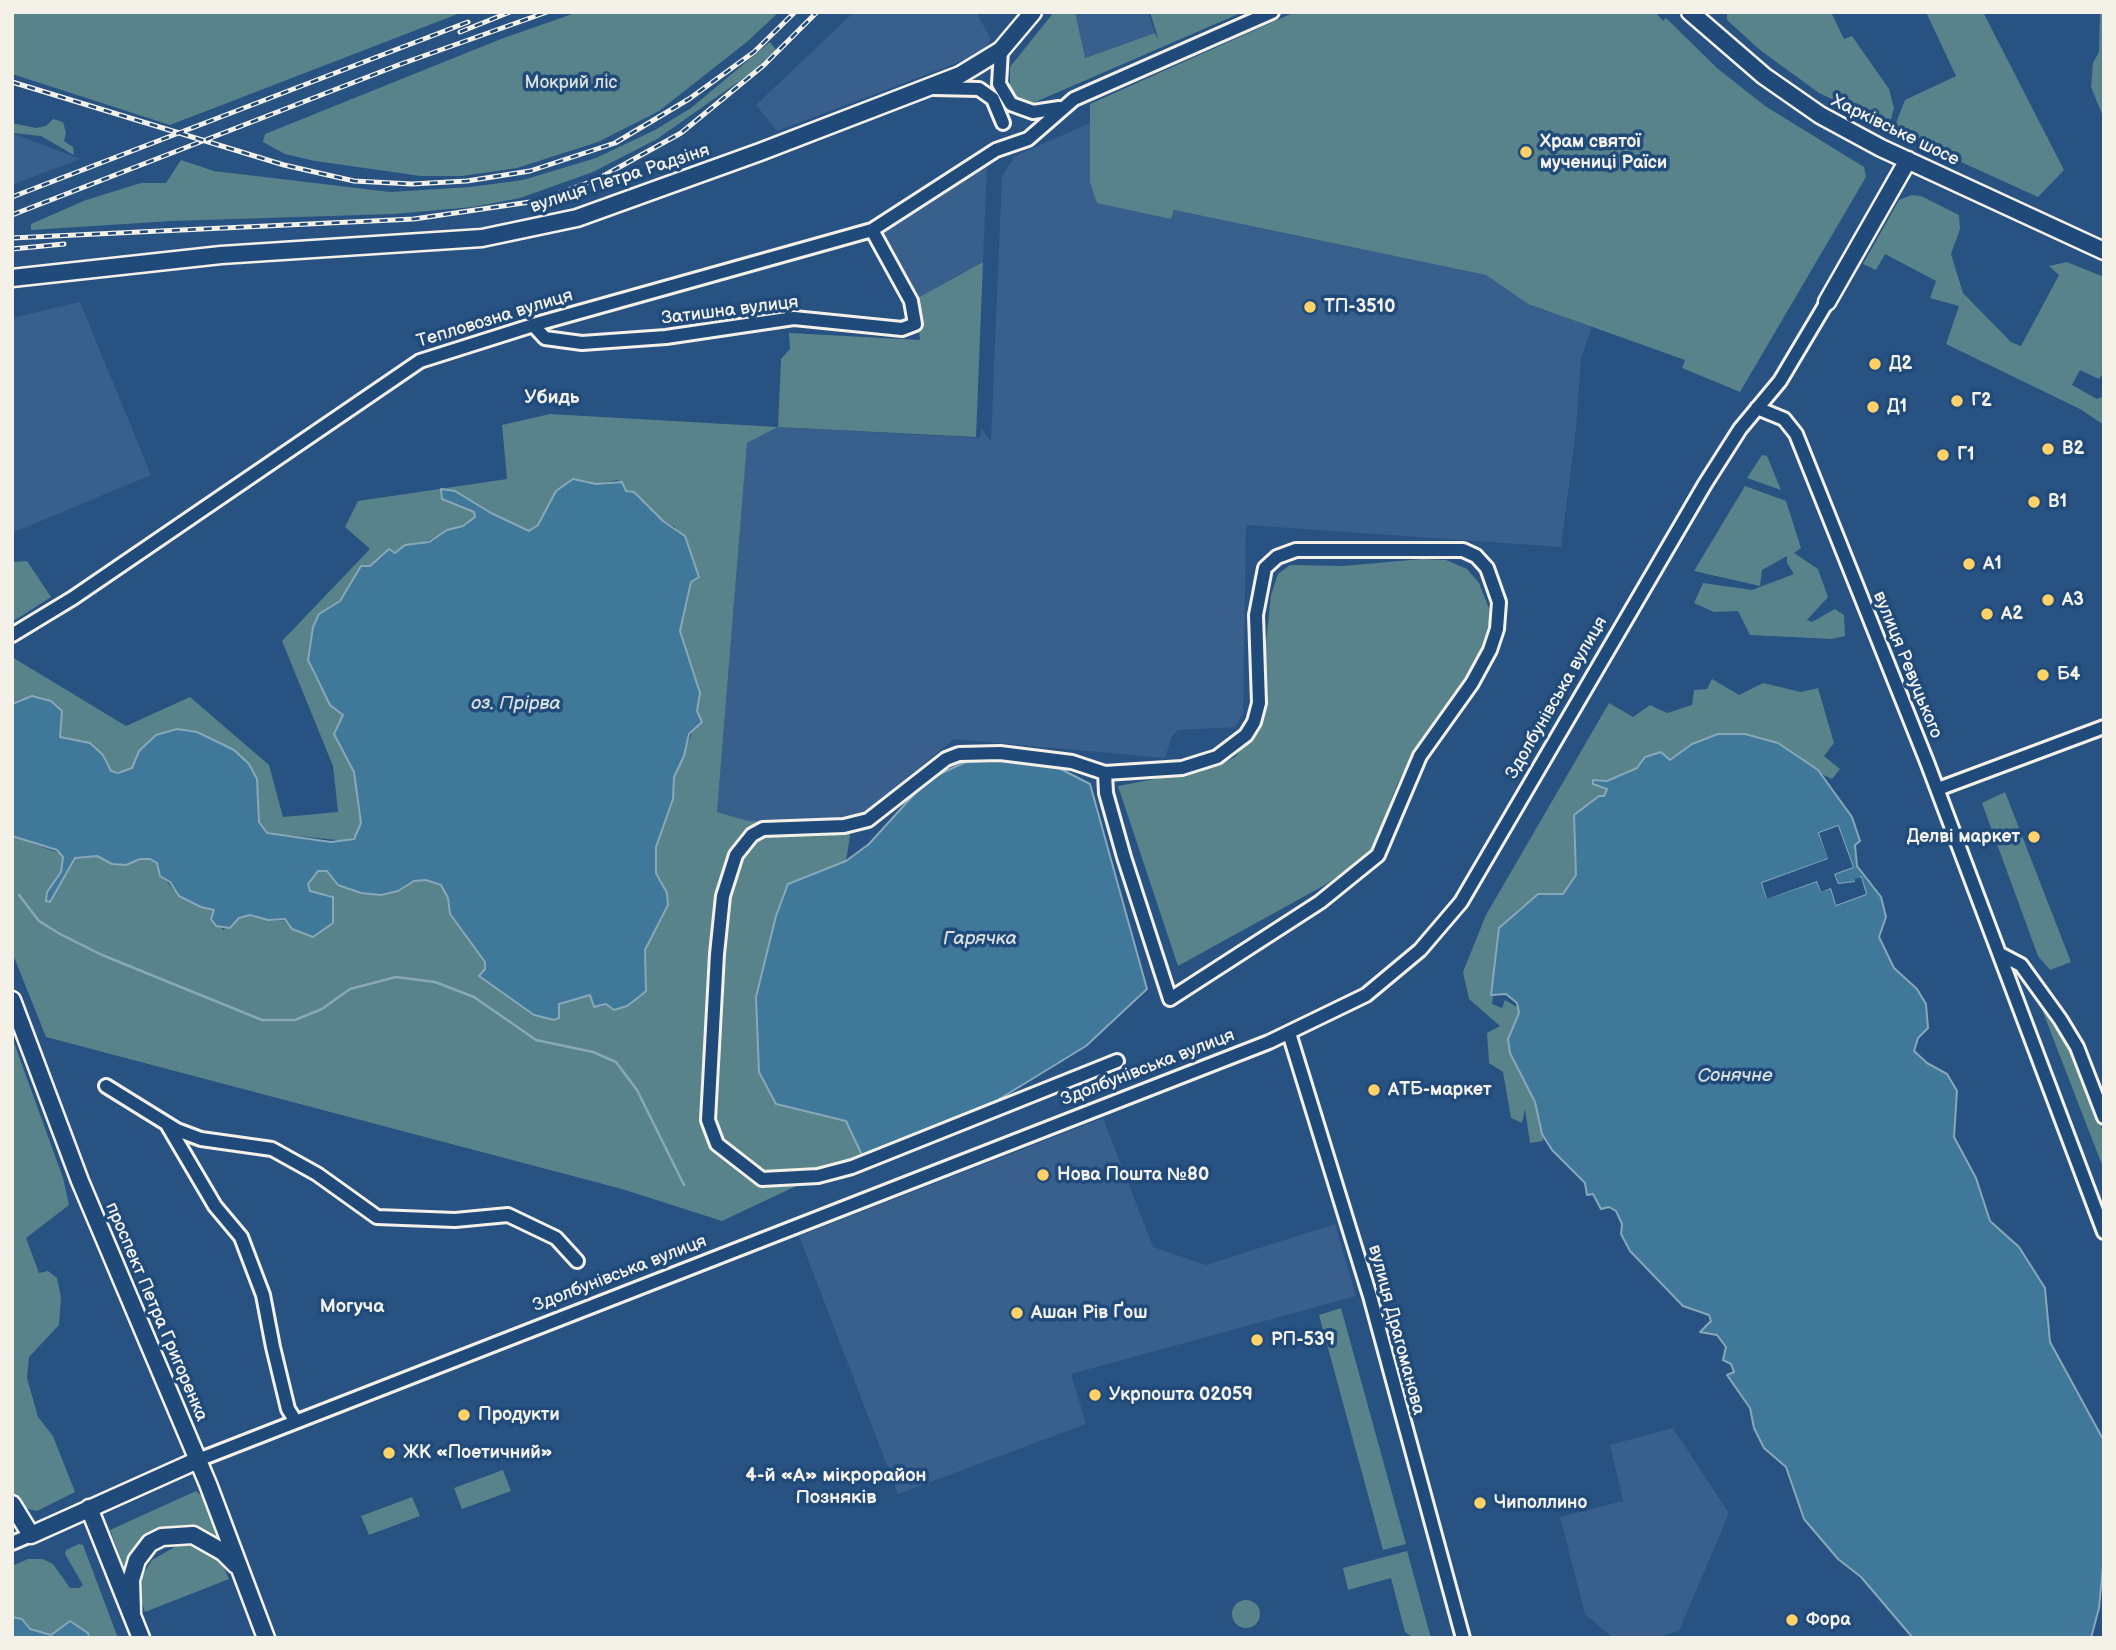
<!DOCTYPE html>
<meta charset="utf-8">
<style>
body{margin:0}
#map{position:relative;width:2116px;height:1650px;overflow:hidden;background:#285281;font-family:"Balsamiq Sans",sans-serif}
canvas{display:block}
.frame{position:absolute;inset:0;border:14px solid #f4f1e8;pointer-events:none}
</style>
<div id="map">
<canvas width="2116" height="1650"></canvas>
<div class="frame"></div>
</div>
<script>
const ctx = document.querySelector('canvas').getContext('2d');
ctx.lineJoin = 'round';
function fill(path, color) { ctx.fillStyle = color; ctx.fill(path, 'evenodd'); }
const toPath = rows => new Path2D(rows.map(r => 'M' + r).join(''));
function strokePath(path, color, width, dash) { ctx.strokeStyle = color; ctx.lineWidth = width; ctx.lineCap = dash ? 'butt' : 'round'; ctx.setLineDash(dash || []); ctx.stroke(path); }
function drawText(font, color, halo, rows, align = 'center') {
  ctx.font = font + ' "Balsamiq Sans",sans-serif'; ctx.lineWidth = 7; ctx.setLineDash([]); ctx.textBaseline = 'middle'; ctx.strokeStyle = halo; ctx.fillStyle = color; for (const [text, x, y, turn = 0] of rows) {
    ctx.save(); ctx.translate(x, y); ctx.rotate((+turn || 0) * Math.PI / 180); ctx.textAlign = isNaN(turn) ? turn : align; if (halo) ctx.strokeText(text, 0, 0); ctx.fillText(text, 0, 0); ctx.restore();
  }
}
const built = toPath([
 [854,12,976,12,991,39,981,53,967,59,777,131,756,105],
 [1075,12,1148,12,1155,33,1084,58],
 [1090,123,1090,182,1171,219,1173,210,1486,275,1528,304,1592,327,1581,358,1576,429,1561,547,1246,525,1243,714,1235,727,1178,730,1172,736,1165,758,954,739,852,823,748,821,717,812,747,443,778,427,980,438,981,428,991,441,1002,176,1015,156],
 [12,133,80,159,12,185],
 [987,165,983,262,916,299,878,233],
 [80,302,151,475,12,533,12,318],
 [1103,1118,1153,1247,1206,1265,1335,1224,1356,1296,1071,1374,1086,1424,898,1494,799,1236],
 [1673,1428,1729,1513,1679,1631,1656,1638,1613,1638,1585,1614,1560,1517,1623,1501,1610,1445]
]);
const green = toPath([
 [12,12,463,12,170,125,12,74],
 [578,12,779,12,748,41,659,111,598,142,517,168,462,176,421,176,315,161,285,154,263,142,265,134,501,39],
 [1054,12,1075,12,1085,58,1155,33,1159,41,1150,12,1243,12,1033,103,1022,101,1014,96,1010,86,1010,67],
 [1295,12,1655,12,1663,21,1666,18,1717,68,1765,106,1864,167,1866,177,1740,392,1682,368,1685,360,1528,304,1486,275,1174,210,1171,219,1097,203,1090,182,1090,104],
 [1727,12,1831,12,1844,39,1852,36,1889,89,1894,108,1889,126,1819,93,1760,50,1727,20],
 [1926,12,1983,12,2064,170,2038,197,1893,131,1905,100,1956,76],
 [2100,12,2104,12,2104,119,2091,87,2093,63,2099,52],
 [770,42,776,50,751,73,657,139,593,172,520,198,473,207,394,214,171,221,31,230,31,224,86,200,141,183,166,183,181,160,214,171,390,192,470,187,523,180,596,158,655,130,691,108],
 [53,119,63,122,66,133,64,141,73,147,74,155,41,136,13,133,12,142,12,123,36,128,46,126],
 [1912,195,1921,196,1959,215,1960,229,1951,254,1963,293,2011,342,2021,346,2059,275,2049,266,2067,262,2104,277,2104,372,2099,379,2080,370,2072,385,2097,399,2104,396,2104,425,2080,409,1946,344,1959,306,1930,298,1936,281,1885,254,1876,270,1863,264,1899,200],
 [983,262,976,437,778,427,747,443,717,812,748,821,852,823,846,861,788,885,776,1104,846,1121,862,1155,722,1221,622,1189,46,1037,12,952,12,836,62,854,64,863,61,873,47,892,50,901,75,858,97,856,112,864,126,865,140,859,150,859,157,863,159,872,179,896,215,910,212,914,223,930,245,915,268,920,333,923,334,901,331,895,310,891,308,884,318,871,327,871,338,885,398,891,414,881,426,880,441,885,448,898,450,914,485,962,485,969,479,976,534,1015,554,1020,559,1018,559,1004,590,995,593,1004,601,1007,606,1004,611,1009,646,963,645,950,649,938,663,918,662,881,656,873,655,860,656,847,673,799,674,777,694,728,700,692,681,643,681,617,687,605,691,582,675,527,663,521,634,492,626,491,618,480,596,484,573,479,556,491,538,525,529,531,491,513,455,491,441,489,452,504,474,512,475,517,463,526,447,530,422,544,410,544,366,567,340,601,319,614,313,627,308,652,312,671,330,705,343,715,334,734,354,772,361,823,357,835,347,841,267,833,259,822,259,796,249,764,234,750,197,732,186,730,139,751,132,768,126,772,111,771,103,755,90,743,60,737,62,723,58,706,51,701,20,699,12,704,12,657,126,726,190,697,269,765,283,817,338,812,333,766,282,641,370,549,345,527,358,501,507,479,502,425,550,414,778,427,781,359,790,349,789,333,920,340,916,299],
 [1762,455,1767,456,1781,490,1747,478],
 [1745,486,1786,501,1801,548,1794,553,1818,569,1828,597,1807,620,1812,622,1835,609,1844,615,1845,636,1832,639,1750,635,1738,611,1714,612,1694,603,1703,583,1752,590,1794,574,1787,563,1787,556,1762,570,1760,586,1694,571],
 [1422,559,1446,560,1467,569,1479,583,1492,616,1489,638,1474,664,1414,752,1397,785,1371,853,1325,885,1178,966,1118,786,1212,768,1235,757,1257,729,1271,595,1278,574,1290,565,1343,566],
 [27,561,51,597,12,622,12,562],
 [1712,679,1739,695,1763,683,1801,692,1818,688,1834,743,1824,756,1840,769,1832,779,1785,757,1583,879,1572,900,1563,892,1560,903,1500,941,1492,1004,1502,1008,1505,1000,1522,1010,1545,1113,1543,1141,1530,1143,1525,1109,1522,1123,1511,1118,1503,1072,1489,1063,1487,1033,1500,1026,1469,999,1463,972,1486,915,1609,703,1633,717,1650,705,1667,713,1692,705,1694,690,1707,689],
 [2005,792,2071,962,2050,970,2038,956,1982,803],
 [2041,1007,2071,1053,2104,1134,2104,1170],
 [12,1037,63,1178,69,1205,26,1238,39,1273,48,1271,57,1278,61,1298,59,1325,29,1357,27,1378,38,1417,53,1436,75,1492,37,1511,20,1507,12,1495],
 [1341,1308,1406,1544,1383,1550,1319,1315],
 [503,1470,511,1491,462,1509,454,1488],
 [196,1491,203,1497,217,1538,201,1529,187,1527,159,1531,126,1572,110,1530],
 [412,1497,420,1516,369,1535,361,1516],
 [79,1544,83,1545,118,1638,12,1638,12,1566,28,1559,43,1559,53,1564,70,1588,79,1588,83,1585,65,1554,66,1550],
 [178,1545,196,1545,210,1552,222,1564,229,1579,145,1612,139,1594,142,1576,152,1560],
 [1407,1551,1431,1638,1414,1638,1405,1632,1391,1578,1348,1590,1343,1568],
 '1232 1614a14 14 0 1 1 28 0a14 14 0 1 1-28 0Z'
]);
const water = toPath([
 [573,479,596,484,622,482,626,491,634,492,663,521,685,536,699,577,691,582,680,631,700,693,697,711,702,722,689,734,684,756,674,777,673,799,656,847,656,873,667,893,668,905,645,950,646,991,639,997,627,1006,614,1010,606,1004,594,1007,590,995,559,1004,559,1018,554,1020,534,1015,479,976,485,969,485,962,450,914,448,898,441,885,426,880,414,881,398,891,381,895,361,893,338,885,327,871,318,871,308,884,310,891,333,897,333,923,313,937,292,929,285,919,268,920,250,915,239,918,230,928,216,926,211,919,214,910,201,907,179,896,170,882,160,876,157,863,150,859,140,859,126,865,112,864,97,856,75,858,50,902,46,901,47,892,61,872,63,857,57,850,12,836,12,704,32,696,51,701,62,711,60,737,90,743,103,755,111,771,118,773,132,768,139,751,156,735,177,729,197,732,234,750,249,764,257,779,259,822,267,833,331,842,354,839,361,823,354,772,334,734,343,715,330,705,308,660,313,627,319,614,340,601,361,566,370,566,389,549,395,553,405,545,429,542,447,530,463,526,475,517,474,512,442,499,441,489,455,491,491,513,529,531,538,525,556,491,573,479],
 [1718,734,1745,734,1778,743,1818,770,1852,817,1860,841,1855,845,1857,866,1881,897,1886,917,1879,937,1894,968,1917,989,1926,1004,1928,1028,1918,1038,1914,1051,1927,1063,1947,1074,1957,1091,1954,1137,1976,1178,1990,1221,2019,1247,2045,1288,2050,1342,2104,1441,2104,1556,2099,1608,2091,1638,1913,1638,1861,1577,1838,1559,1804,1519,1786,1467,1764,1448,1754,1428,1750,1408,1727,1375,1734,1372,1731,1364,1723,1360,1726,1347,1717,1335,1700,1332,1711,1321,1709,1315,1683,1306,1630,1251,1621,1234,1622,1224,1616,1211,1609,1207,1601,1209,1593,1194,1587,1195,1585,1183,1552,1150,1542,1134,1535,1102,1510,1053,1508,1039,1519,1013,1517,1003,1506,994,1491,995,1499,928,1538,894,1563,894,1576,875,1574,815,1599,796,1604,796,1607,789,1593,784,1593,780,1607,781,1637,768,1645,757,1661,752,1670,760,1692,744,1718,734],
 [1838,826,1853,867,1834,874,1838,884,1855,882,1861,877,1866,894,1836,905,1831,888,1821,891,1817,881,1767,898,1762,883,1829,859,1819,833,1838,826],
 [1013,759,1055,766,1090,784,1147,989,1086,1046,996,1101,862,1155,846,1121,776,1104,759,1072,756,997,776,916,788,884,846,861,869,844,927,780,970,760,1013,759],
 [12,1617,22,1619,30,1629,51,1635,70,1621,88,1633,89,1638,12,1638,12,1617]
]);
const pier = toPath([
 [1838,826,1853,867,1834,874,1838,884,1855,882,1855,879,1861,877,1866,894,1836,905,1831,888,1821,892,1817,881,1767,899,1762,883,1828,859,1819,833],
 [1836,831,1848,865,1831,872,1835,886,1842,889,1859,882,1861,892,1838,901,1834,886,1823,887,1817,877,1769,894,1766,885,1831,861,1824,835]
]);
const stream = toPath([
 [19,895,39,921,60,934,102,955,262,1020,295,1020,322,1009,350,989,396,977,435,982,474,997,536,1040,593,1052,616,1062,637,1090,684,1185]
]);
const minor = toPath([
 [1001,50,999,84,1011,104,1033,112,1059,108],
 [934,88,979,89,993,99,1003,123],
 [533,325,545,338,582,343,666,337,794,318,902,329,915,324,911,301,872,230],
 [1757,408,1784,419,1796,434,1927,762,2104,1232],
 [12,635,73,598,420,361,540,323,872,230,996,150,1028,139,1074,99,1272,12],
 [1105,773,1106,793,1124,857,1170,999,1320,902,1378,855,1420,756,1472,683,1490,650,1497,629,1499,602,1487,568,1476,556,1463,550,1296,550,1277,557,1265,568,1256,615,1259,703,1254,722,1246,735,1217,757,1182,768,1105,773,1072,762,1000,753,959,754,946,759,868,820,844,826,763,829,752,835,736,855,723,896,717,954,708,1120,717,1144,762,1179,818,1176,852,1167,1117,1061],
 [1938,789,2104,727],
 [2002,955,2021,965,2060,1019,2077,1047,2104,1117],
 [1289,1033,1370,1296,1463,1638],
 [106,1086,177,1130,201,1139,272,1149,317,1174,377,1217,455,1220,508,1215,556,1238,577,1261],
 [168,1126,215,1206,241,1237,263,1295,273,1347,288,1409,295,1420],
 [198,1460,1269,1042,1366,995,1420,950,1461,902,1705,484,1740,429,1780,381,1827,302],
 [12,1543,31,1535]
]);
const major = toPath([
 [1690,12,1764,76,1820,115,1881,148,2104,251],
 [12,278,221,255,482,238,577,218,760,152,960,75,1001,50,1033,12],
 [1827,302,1908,160],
 [12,1000,80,1181,208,1484,266,1638],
 [12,1504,31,1535,198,1460],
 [89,1508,141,1638],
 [132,1613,131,1580,137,1560,150,1543,162,1537,193,1535,223,1552,236,1565]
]);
const rail = toPath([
 [460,32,510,12],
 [12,82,284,165,354,181,412,184,467,181,530,171,615,143,689,99,754,52,795,12],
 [12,197,468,22],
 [12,215,401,64,547,12],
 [12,238,414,219,537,201,596,180,681,133,764,65,817,12],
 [12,249,64,244]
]);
const markers = [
 [1526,152,7,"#ffd166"],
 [1310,307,7,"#ffd166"],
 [1875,364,7,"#ffd166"],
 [1957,401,7,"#ffd166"],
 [1873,407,7,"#ffd166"],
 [2048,449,7,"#ffd166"],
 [1943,455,7,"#ffd166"],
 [2034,502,7,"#ffd166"],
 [1969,564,7,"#ffd166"],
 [2048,600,7,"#ffd166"],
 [1987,614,7,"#ffd166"],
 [2043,675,7,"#ffd166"],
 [2034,837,7,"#ffd166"],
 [1374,1090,7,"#ffd166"],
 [1043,1175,7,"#ffd166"],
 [1017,1313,7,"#ffd166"],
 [1257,1340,7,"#ffd166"],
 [1095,1395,7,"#ffd166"],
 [464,1415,7,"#ffd166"],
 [389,1453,7,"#ffd166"],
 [1480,1503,7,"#ffd166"],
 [1792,1620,7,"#ffd166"]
];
const parkNames = [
 ["Мокрий ліс",571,83]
];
const streetNames = [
 ["Харківське шосе",1895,131,26],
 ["вулиця Петра Радзіня",620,179,-18],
 ["Затишна вулиця",730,311,-7],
 ["Тепловозна вулиця",495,319,-17],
 ["вулиця Ревуцького",1907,665,68],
 ["Здолбунівська вулиця",1557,698,-60],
 ["Здолбунівська вулиця",1148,1068,-21],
 ["Здолбунівська вулиця",620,1274,-21],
 ["проспект Петра Григоренка",156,1312,67],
 ["вулиця Драгоманова",1396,1330,75]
];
const poiNames = [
 ["Храм святої",1540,142],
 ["мучениці Раїси",1540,163],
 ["ТП-3510",1324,307],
 ["Д2",1889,364],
 ["Г2",1971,401],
 ["Д1",1887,407],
 ["В2",2062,449],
 ["Г1",1957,455],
 ["В1",2048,502],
 ["А1",1983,564],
 ["А3",2062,600],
 ["А2",2001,614],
 ["Б4",2057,675],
 ["Делві маркет",2020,837,"right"],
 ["АТБ-маркет",1388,1090],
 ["Нова Пошта №80",1057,1175],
 ["Ашан Рів Ґош",1031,1313],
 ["РП-539",1271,1340],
 ["Укрпошта 02059",1109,1395],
 ["Продукти",478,1415],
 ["ЖК «Поетичний»",403,1453],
 ["Чиполлино",1494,1503],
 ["Фора",1806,1620]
];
const neighbourhoodNames = [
 ["Убидь",552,398],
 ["Могуча",352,1307],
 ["4-й «А» мікрорайон",836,1476],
 ["Позняків",836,1498]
];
const waterNames = [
 ["оз. Прірва",516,704],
 ["Гарячка",980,939],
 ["Сонячне",1735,1076]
];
fill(built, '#395f8d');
fill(green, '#58838a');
fill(water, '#407899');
strokePath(water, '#88a8b9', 2);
fill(pier, '#285281');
strokePath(stream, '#88a8b9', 2.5);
strokePath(minor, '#f4f1e8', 18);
strokePath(major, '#f4f1e8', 21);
strokePath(minor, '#1f4a7a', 12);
strokePath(major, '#1f4a7a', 16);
strokePath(rail, '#f4f1e8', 5);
strokePath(rail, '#1f4a7a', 2.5, [8]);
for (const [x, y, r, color] of markers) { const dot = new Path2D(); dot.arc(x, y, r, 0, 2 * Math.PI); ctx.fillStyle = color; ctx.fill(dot); strokePath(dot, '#1f4a7a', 2.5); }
drawText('18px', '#dde0da', '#1f4a7a', parkNames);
drawText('18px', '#f4f1e8', '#1f4a7a', streetNames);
drawText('bold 18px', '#f4f1e8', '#1f4a7a', poiNames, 'left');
drawText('bold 19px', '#f4f1e8', '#1f4a7a', neighbourhoodNames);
drawText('italic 19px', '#d9dfdc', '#1f4a7a', waterNames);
</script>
